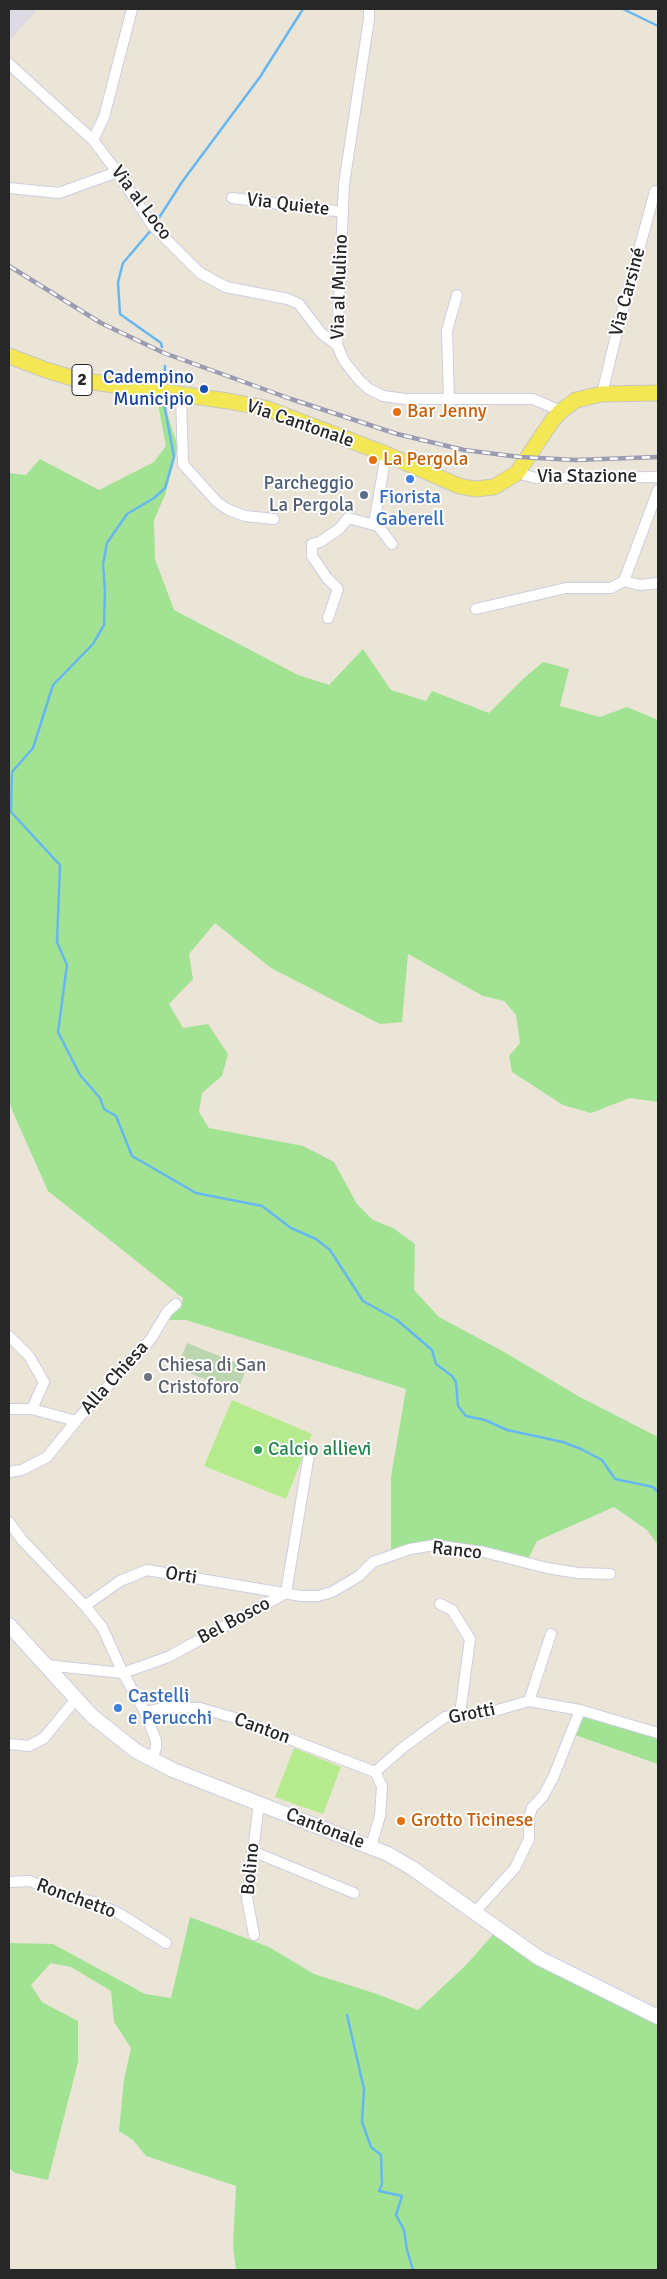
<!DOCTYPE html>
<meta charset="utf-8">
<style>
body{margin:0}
#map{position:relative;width:667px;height:2279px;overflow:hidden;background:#ebe5d8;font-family:Signika,sans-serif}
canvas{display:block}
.frame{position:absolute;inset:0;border:10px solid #272727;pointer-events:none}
</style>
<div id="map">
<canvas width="667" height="2279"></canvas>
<div class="frame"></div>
</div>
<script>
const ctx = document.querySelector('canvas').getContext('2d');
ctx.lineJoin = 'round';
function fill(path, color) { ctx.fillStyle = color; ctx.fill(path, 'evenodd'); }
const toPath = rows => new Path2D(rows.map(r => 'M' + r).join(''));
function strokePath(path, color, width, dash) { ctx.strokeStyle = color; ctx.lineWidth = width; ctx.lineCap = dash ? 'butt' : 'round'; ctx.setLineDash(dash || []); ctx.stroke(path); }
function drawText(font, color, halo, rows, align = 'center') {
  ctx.font = font + ' Signika,sans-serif'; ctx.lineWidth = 4; ctx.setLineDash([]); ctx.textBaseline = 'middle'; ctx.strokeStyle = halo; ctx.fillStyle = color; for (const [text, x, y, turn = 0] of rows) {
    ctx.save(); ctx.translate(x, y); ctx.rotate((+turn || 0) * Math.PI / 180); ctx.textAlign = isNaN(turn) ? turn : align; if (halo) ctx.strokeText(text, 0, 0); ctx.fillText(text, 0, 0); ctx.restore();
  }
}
const industrial = toPath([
 [9,9,38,9,9,41]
]);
const green = toPath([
 [158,404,164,404,178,447,165,495,154,520,155,559,174,610,298,675,329,685,363,649,391,690,426,701,432,691,489,713,523,679,543,662,569,669,560,706,600,717,627,707,658,720,658,1102,630,1098,591,1113,563,1105,512,1072,509,1056,520,1043,516,1015,504,1001,483,996,408,954,402,1022,380,1024,271,968,215,923,189,954,193,979,169,1004,183,1028,208,1024,228,1054,222,1076,202,1093,199,1112,209,1128,303,1146,334,1162,357,1204,373,1220,393,1228,415,1244,414,1290,439,1317,506,1353,578,1396,658,1437,658,1545,647,1530,614,1507,537,1541,526,1563,457,1548,391,1555,391,1477,406,1389,186,1320,169,1320,169,1312,181,1308,183,1298,48,1191,12,1110,9,1100,9,473,26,475,40,459,99,490,154,462,166,446],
 [579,1710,658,1732,658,1764,572,1734],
 [190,1917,269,1947,314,1974,377,1994,418,2010,466,1965,498,1929,658,2017,658,2270,236,2270,233,2246,236,2186,146,2156,133,2140,119,2131,124,2079,131,2048,114,2022,111,1991,71,1967,51,1963,31,1985,42,2002,78,2021,78,2062,48,2180,15,2173,9,2168,9,1943,53,1944,145,1994,171,1998]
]);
const cemetery = toPath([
 [187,1343,247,1367,237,1392,177,1368]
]);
const pitch = toPath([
 [232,1400,312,1434,286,1499,204,1466],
 [294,1748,341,1767,323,1814,275,1797]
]);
const stream = toPath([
 [623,9,658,26],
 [155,224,182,182,260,77,303,9],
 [152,229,123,263,118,282,120,314,161,343,162,347],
 [164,387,165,366],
 [163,398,174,457,165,488,154,498,127,514,107,543,103,564,105,591,104,625,93,644,53,685,33,748,12,772,11,812,60,865,57,942,67,965,58,1032,80,1075,100,1098,104,1109,116,1116,132,1156,196,1193,262,1206,291,1228,316,1239,330,1250,363,1301,397,1320,432,1350,436,1364,452,1376,456,1382,458,1406,466,1416,485,1420,507,1430,563,1442,581,1449,602,1460,615,1479,653,1487,658,1492],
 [347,2015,364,2089,362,2122,371,2147,381,2155,382,2184,379,2191,402,2196,396,2215,404,2230,407,2250,413,2270]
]);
const street = toPath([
 [369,9,369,19,344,184,337,345,344,361,360,381,369,389,383,396,406,399,533,399,561,411],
 [9,64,93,140,117,172,152,225,200,273,226,287,288,299,299,304,321,333,337,345],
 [93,140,104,117,132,9],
 [9,188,59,193,117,172],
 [232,198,343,212],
 [181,394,183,464,217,502,227,509,245,516,274,519],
 [602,394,620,319,655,191],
 [449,400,447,331,457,295],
 [517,473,536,478,658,477],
 [374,524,386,454],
 [624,581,658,490],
 [476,609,566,588,611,588,624,581,640,585,658,583],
 [328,618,338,589,327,578,312,556,312,544,320,542,339,529,348,518,378,526,392,544],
 [9,1336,29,1356,44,1382,32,1409],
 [9,1409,32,1409,76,1421,151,1339,167,1312,176,1304],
 [9,1472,22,1470,47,1457,76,1421],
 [9,1522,22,1540,85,1606,102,1627,123,1673,145,1712,156,1741,156,1748,152,1760],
 [440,1604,452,1610,470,1639,460,1714],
 [85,1606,120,1581,147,1570,301,1596,318,1596,332,1592,359,1576,373,1562,410,1549,435,1545,484,1552,547,1568,578,1573,610,1574],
 [45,1665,123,1673,168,1657,286,1593,309,1454],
 [529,1701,551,1634],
 [145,1712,169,1707,200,1708,235,1718,375,1772],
 [9,1744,29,1746,44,1738,76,1699],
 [371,1846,380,1816,382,1786,375,1772,405,1746,445,1717,460,1714,487,1713,529,1701,580,1710,658,1733],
 [252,1851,354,1893],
 [9,1882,30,1881,66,1896,94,1902,120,1914,166,1943],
 [475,1912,515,1868,529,1839,529,1817,532,1808,543,1796,553,1778,580,1710],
 [254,1935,247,1898,259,1803]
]);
const secondary = toPath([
 [9,1625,92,1716,136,1751,173,1770,388,1854,412,1868,539,1958,658,2017]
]);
const primary = toPath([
 [9,356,46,370,79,380,228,401,265,408,386,454,459,486,475,489,494,487,517,473,552,421,561,411,576,400,602,394,658,393]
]);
const rail = toPath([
 [9,266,101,323,164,353,291,399,397,434,464,450,520,457,575,460,658,457]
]);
const markers = [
 [204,389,5,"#1a4fb4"],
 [397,412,5,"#e8710a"],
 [373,460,5,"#e8710a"],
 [410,479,5,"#3f7fe0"],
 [364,495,5,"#5c6f8a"],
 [148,1377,5,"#6b7280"],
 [258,1450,5,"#2e9e5b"],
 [118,1708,5,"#3f7fe0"],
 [401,1821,5,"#e8710a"]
];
const shields = [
 [82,380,20]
];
const shieldNames = [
 ["2",82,380]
];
const streetNames = [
 ["Via al Loco",141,203,53],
 ["Via Quiete",288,205,7],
 ["Via al Mulino",340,287,-88],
 ["Via Carsiné",628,292,-75],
 ["Via Cantonale",300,424,19],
 ["Via Stazione",587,477],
 ["Alla Chiesa",115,1378,-48],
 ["Ranco",457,1551,6],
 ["Orti",181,1576,10],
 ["Bel Bosco",234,1621,-28],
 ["Grotti",472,1714,-11],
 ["Canton",262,1729,20],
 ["Cantonale",325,1829,21],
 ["Bolino",251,1869,-85],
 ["Ronchetto",76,1899,20]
];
const transitNames = [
 ["Cadempino",194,378],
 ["Municipio",194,400]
];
const foodNames = [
 ["Bar Jenny",407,412],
 ["La Pergola",383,460],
 ["Grotto Ticinese",411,1821]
];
const serviceNames = [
 ["Parcheggio",354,484],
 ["La Pergola",354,506]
];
const shopNames = [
 ["Fiorista",410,498],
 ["Gaberell",410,520],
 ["Castelli",128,1697,"left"],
 ["e Perucchi",128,1719,"left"]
];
const worshipNames = [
 ["Chiesa di San",158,1366],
 ["Cristoforo",158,1388]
];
const leisureNames = [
 ["Calcio allievi",268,1450]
];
fill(industrial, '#ddd9e2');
fill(green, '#a1e392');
fill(cemetery, '#bbd5ae');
fill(pitch, '#b5eb8d');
strokePath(stream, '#66b7f1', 2.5);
strokePath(street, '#cdcee1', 12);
strokePath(secondary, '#cdcee1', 16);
strokePath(primary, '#c7c7c7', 17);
strokePath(street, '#fff', 10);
strokePath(secondary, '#fff', 14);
strokePath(primary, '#f4e754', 15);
strokePath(rail, '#9b9bb2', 4.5);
strokePath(rail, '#fff', 2.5, [8]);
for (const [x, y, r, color] of markers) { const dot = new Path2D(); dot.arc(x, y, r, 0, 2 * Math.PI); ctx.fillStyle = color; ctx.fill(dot); strokePath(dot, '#fff', 2); }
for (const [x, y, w] of shields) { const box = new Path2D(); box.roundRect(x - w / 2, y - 15.5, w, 31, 4); ctx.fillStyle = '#fff'; ctx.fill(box); strokePath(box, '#272727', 1); }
drawText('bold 18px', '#272727', null, shieldNames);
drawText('19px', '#272727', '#fff', streetNames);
drawText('19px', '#164399', '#fff', transitNames, 'right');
drawText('19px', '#c56008', '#fff', foodNames, 'left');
drawText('19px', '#4e5e75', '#fff', serviceNames, 'right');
drawText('19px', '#366cbe', '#fff', shopNames);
drawText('19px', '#5b616d', '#fff', worshipNames, 'left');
drawText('19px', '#27864d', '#fff', leisureNames, 'left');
</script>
